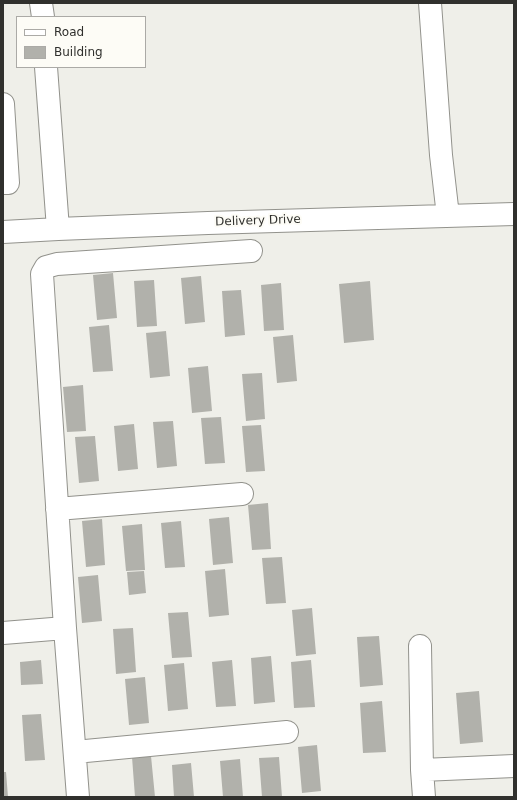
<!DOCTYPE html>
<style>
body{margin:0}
#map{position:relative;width:517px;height:800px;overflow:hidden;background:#efefe9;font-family:"DejaVu Sans",sans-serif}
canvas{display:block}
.frame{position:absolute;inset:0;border:4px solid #30302d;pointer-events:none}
.legend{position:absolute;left:16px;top:16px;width:130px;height:52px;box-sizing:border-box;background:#fdfcf6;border:1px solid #abaaa6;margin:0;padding:5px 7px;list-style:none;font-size:12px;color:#30302d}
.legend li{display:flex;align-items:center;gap:8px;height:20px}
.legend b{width:20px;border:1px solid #abaaa6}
</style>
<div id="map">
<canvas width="517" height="800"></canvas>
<div class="frame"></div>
<ul class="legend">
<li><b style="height:5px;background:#fff"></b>Road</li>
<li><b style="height:11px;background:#b1b1ab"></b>Building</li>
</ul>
</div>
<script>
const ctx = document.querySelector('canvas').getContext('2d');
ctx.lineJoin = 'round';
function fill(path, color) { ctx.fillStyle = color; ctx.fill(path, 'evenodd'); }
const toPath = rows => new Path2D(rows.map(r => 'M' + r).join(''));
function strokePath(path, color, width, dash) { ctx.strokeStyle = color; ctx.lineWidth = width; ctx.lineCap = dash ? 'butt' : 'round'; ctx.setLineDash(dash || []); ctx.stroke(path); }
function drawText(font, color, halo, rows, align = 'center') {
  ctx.font = font + ' "DejaVu Sans",sans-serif'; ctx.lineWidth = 4; ctx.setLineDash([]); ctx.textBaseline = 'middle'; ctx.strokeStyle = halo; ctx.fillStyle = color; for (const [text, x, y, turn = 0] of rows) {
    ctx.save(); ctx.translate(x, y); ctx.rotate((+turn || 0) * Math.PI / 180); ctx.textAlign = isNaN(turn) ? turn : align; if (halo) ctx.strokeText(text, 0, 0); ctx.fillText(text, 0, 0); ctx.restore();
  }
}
const building = toPath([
 [113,273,117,318,97,320,93,275],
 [201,276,205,322,185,324,181,278],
 [154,280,157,326,137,327,134,281],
 [370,281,374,340,344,343,339,284],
 [281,283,284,330,264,331,261,285],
 [241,290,245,335,225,337,222,291],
 [109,325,113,371,93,372,89,327],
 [166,331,170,376,150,378,146,333],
 [293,335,297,381,277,383,273,337],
 [208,366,212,411,192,413,188,368],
 [262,373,265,419,246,421,242,374],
 [83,385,86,431,67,432,63,387],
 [221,417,225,463,205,464,201,418],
 [173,421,177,466,157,468,153,422],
 [134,424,138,469,118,471,114,426],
 [261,425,265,471,246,472,242,426],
 [95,436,99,481,79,483,75,437],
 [268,503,271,549,252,550,248,505],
 [229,517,233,563,213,565,209,519],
 [102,519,105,565,86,567,82,521],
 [181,521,185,567,165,568,161,523],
 [142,524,145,570,126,571,122,526],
 [282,557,286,603,266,604,262,558],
 [225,569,229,615,209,617,205,571],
 [144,571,146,593,129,595,127,572],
 [98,575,102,621,82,623,78,577],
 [312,608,316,654,296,656,292,610],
 [188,612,192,657,172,658,168,613],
 [133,628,136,672,116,674,113,629],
 [379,636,383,685,360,687,357,637],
 [271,656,275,702,254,704,251,658],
 [41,660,43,684,21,685,20,662],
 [232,660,236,706,216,707,212,662],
 [311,660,315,707,294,708,291,662],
 [184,663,188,709,168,711,164,665],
 [145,677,149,723,129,725,125,679],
 [479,691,483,742,460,744,456,693],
 [382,701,386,752,363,753,360,703],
 [41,714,45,760,25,761,22,715],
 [317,745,321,791,302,793,298,747],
 [151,756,155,797,135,797,132,757],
 [279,757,282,797,262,797,259,758],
 [240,759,243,797,223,797,220,761],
 [191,763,194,797,174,797,172,765],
 [3,772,6,772,8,797,3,797]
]);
const minor = toPath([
 [41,3,43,17],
 [430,3,441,155,448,216],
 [46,67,58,229],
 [3,104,8,183,3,183],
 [3,232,58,229,208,223,514,214],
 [57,509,242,494],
 [3,633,65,628],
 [420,646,422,770],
 [75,752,287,732],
 [78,797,65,628,42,274,46,267,57,264,251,251],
 [424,797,422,770,514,766]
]);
const streetNames = [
 ["Delivery Drive",258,221,-2]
];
fill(building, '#b1b1ab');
strokePath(minor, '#92928c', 24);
strokePath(minor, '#fff', 22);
drawText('12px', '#30302d', '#fdfcf6', streetNames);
</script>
